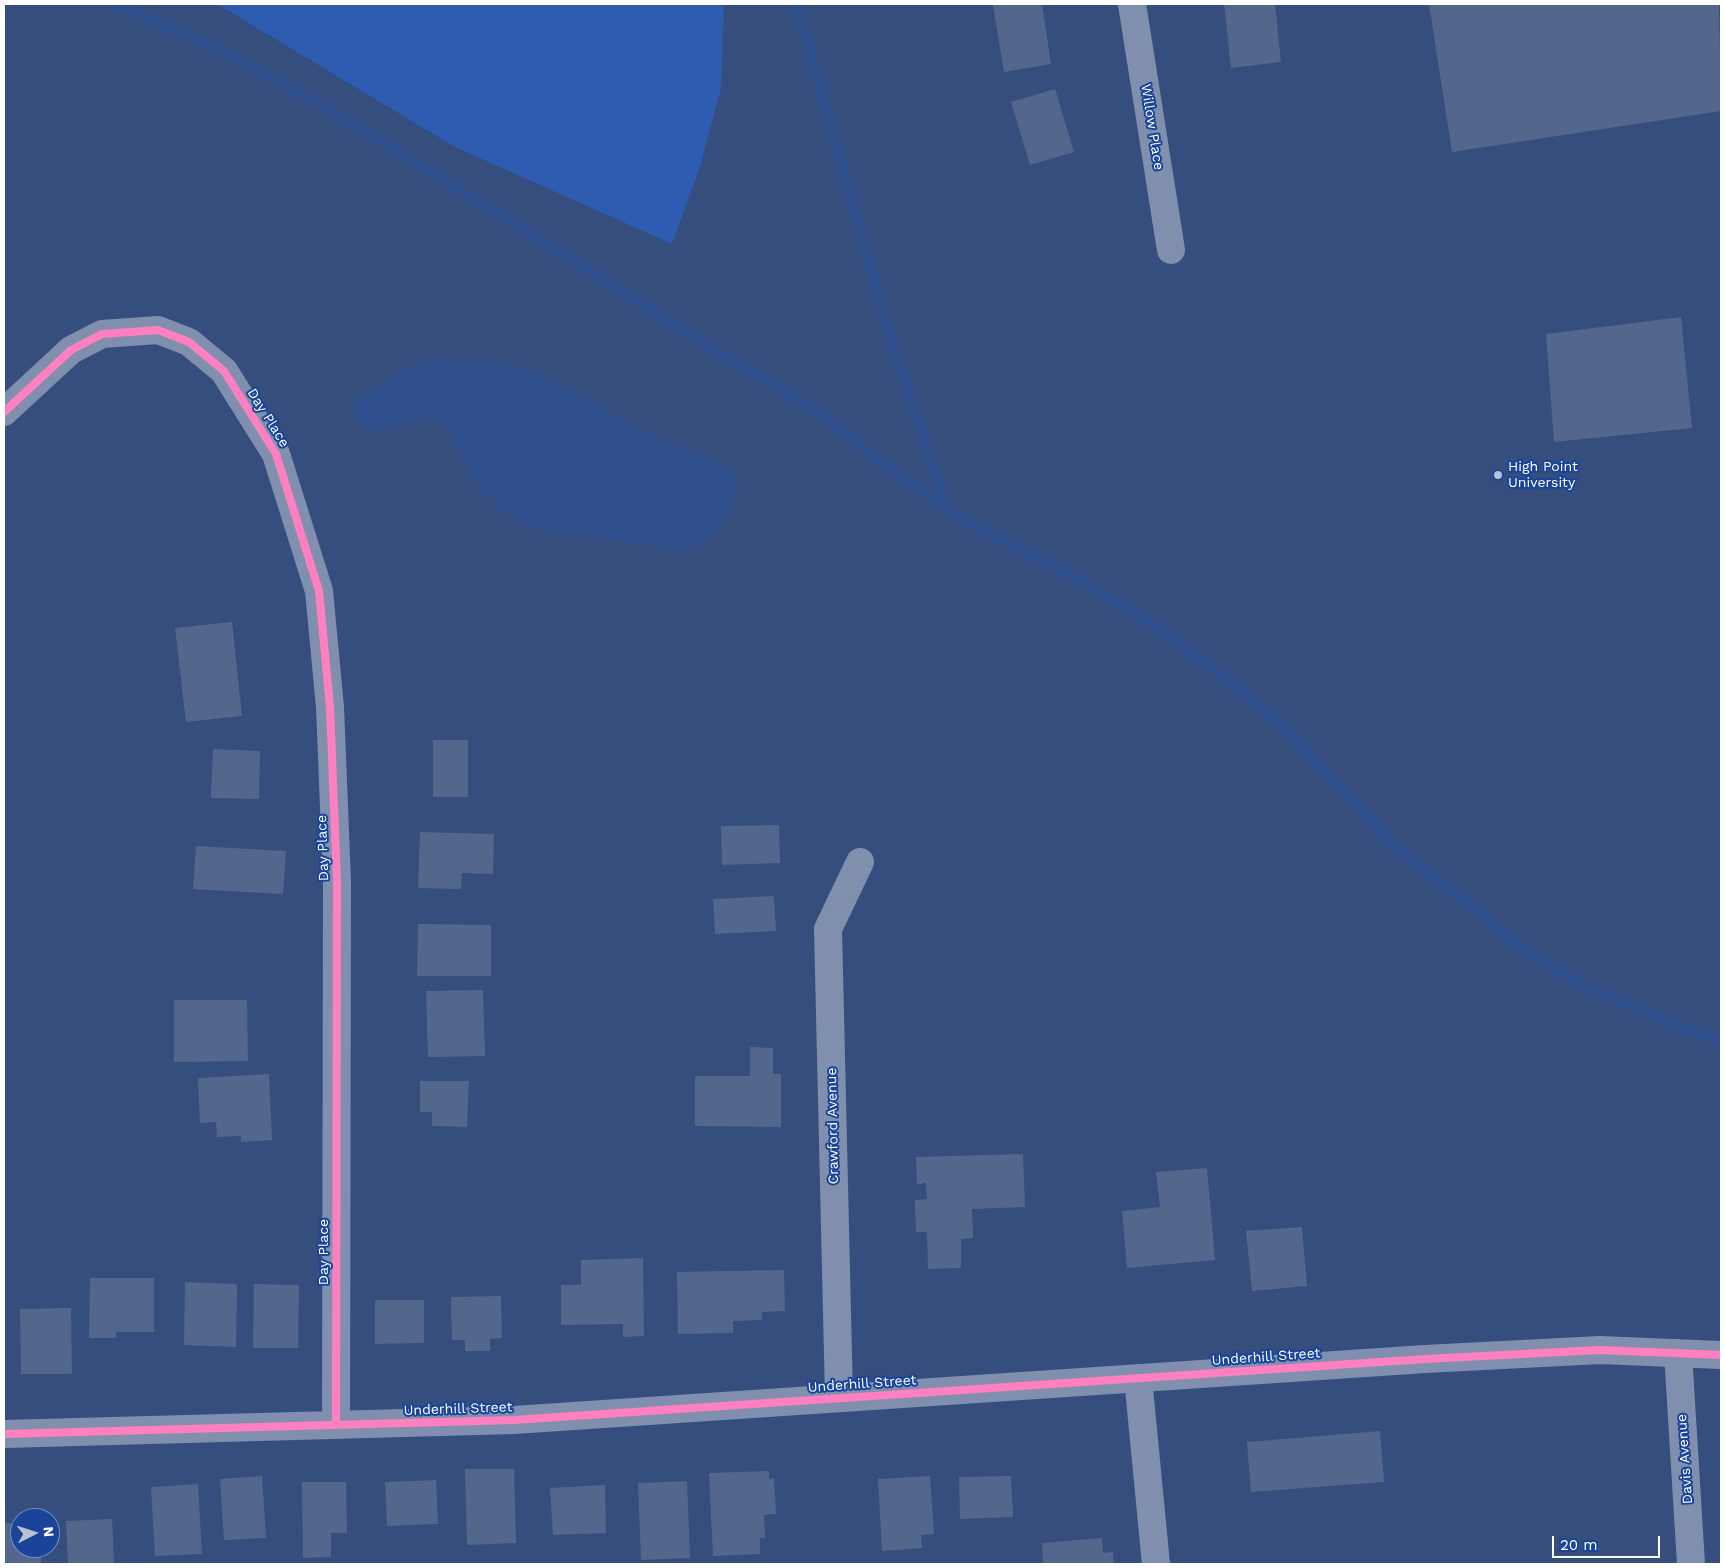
<!DOCTYPE html>
<style>
body{margin:0}
#map{position:relative;width:1725px;height:1568px;overflow:hidden;background:#364e7d;font-family:"Work Sans",sans-serif}
canvas{display:block}
.frame{position:absolute;inset:0;border:5px solid #fff;pointer-events:none}
.north{position:absolute;left:10px;top:1508px;width:50px;height:50px;box-sizing:border-box;background:#19449a;border:1px solid #758fc2;border-radius:50%;rotate:85deg;font-size:14px;font-weight:700;line-height:20px;text-align:center;color:#fff}
.north::after{content:'';display:block;margin:auto;width:18px;height:22px;background:#b9c1d2;clip-path:polygon(50% 0,100% 100%,50% 72%,0 100%)}
.scale{position:absolute;left:1552px;top:1536px;width:108px;height:22px;box-sizing:border-box;border:2px solid #fff;border-top:0;padding-left:6px;font-size:15px;line-height:18px;white-space:nowrap;color:#fff;-webkit-text-stroke:4px #19449a;paint-order:stroke}
</style>
<div id="map">
<canvas width="1725" height="1568"></canvas>
<div class="frame"></div>
<div class="north">N</div>
<div class="scale">20 m</div>
</div>
<script>
const ctx = document.querySelector('canvas').getContext('2d');
ctx.lineJoin = 'round';
function fill(path, color) { ctx.fillStyle = color; ctx.fill(path, 'evenodd'); }
const toPath = rows => new Path2D(rows.map(r => 'M' + r).join(''));
function strokePath(path, color, width, dash) { ctx.strokeStyle = color; ctx.lineWidth = width; ctx.lineCap = dash ? 'butt' : 'round'; ctx.setLineDash(dash || []); ctx.stroke(path); }
function drawText(font, color, halo, rows, align = 'center') {
  ctx.font = font + ' "Work Sans",sans-serif'; ctx.lineWidth = 4; ctx.setLineDash([]); ctx.textBaseline = 'middle'; ctx.strokeStyle = halo; ctx.fillStyle = color; for (const [text, x, y, turn = 0] of rows) {
    ctx.save(); ctx.translate(x, y); ctx.rotate((+turn || 0) * Math.PI / 180); ctx.textAlign = isNaN(turn) ? turn : align; if (halo) ctx.strokeText(text, 0, 0); ctx.fillText(text, 0, 0); ctx.restore();
  }
}
const green = toPath([
 [217,4,724,4,721,88,700,167,672,244,455,147]
]);
const water = toPath([
 [439,358,497,363,526,369,573,391,651,434,708,458,733,472,739,483,734,502,720,526,705,543,683,550,532,528,506,514,476,484,450,432,437,420,422,418,377,431,360,427,353,414,356,399,414,365,428,359]
]);
const stream = toPath([
 [116,4,222,52,329,109,576,262,688,334,817,411,881,462,968,523,1075,577,1155,626,1226,679,1283,726,1396,848,1473,907,1526,952,1585,986,1661,1019,1721,1042],
 [797,4,889,333,947,509]
]);
const building = toPath([
 [1003,4,1042,4,1051,64,1004,72,993,5],
 [1224,4,1275,4,1281,62,1231,68],
 [1429,4,1719,4,1721,111,1452,152],
 [1055,89,1074,152,1030,165,1011,102],
 [1681,317,1692,428,1554,442,1546,334],
 [232,622,242,716,186,722,175,628],
 [433,740,468,740,468,797,433,797],
 [213,749,260,751,259,799,211,798],
 [779,825,780,863,722,865,721,826],
 [420,832,494,834,493,874,462,873,461,889,418,888],
 [196,846,286,851,283,894,193,889],
 [774,896,776,931,715,934,713,899],
 [418,924,491,925,491,976,417,976],
 [483,990,485,1056,428,1057,426,991],
 [174,1000,247,1000,248,1061,174,1062],
 [750,1047,773,1048,773,1074,781,1074,781,1127,695,1126,695,1076,750,1076],
 [269,1074,272,1140,241,1142,241,1136,217,1137,216,1122,200,1123,198,1078],
 [420,1081,469,1081,467,1127,432,1126,432,1112,420,1112],
 [1023,1154,1025,1207,972,1209,973,1238,961,1239,961,1268,928,1269,927,1232,916,1232,915,1200,927,1199,926,1183,917,1184,916,1157],
 [1207,1168,1215,1260,1127,1268,1122,1211,1160,1207,1156,1172],
 [1302,1227,1307,1286,1252,1291,1246,1231],
 [643,1258,644,1336,623,1337,623,1324,561,1325,561,1285,581,1285,581,1260],
 [784,1270,785,1311,762,1312,762,1320,733,1321,733,1333,678,1334,677,1272],
 [90,1278,154,1278,154,1332,116,1332,116,1338,89,1338],
 [185,1282,237,1284,236,1347,184,1345],
 [254,1284,299,1285,298,1348,253,1348],
 [501,1296,502,1338,490,1339,490,1351,465,1351,465,1340,452,1340,451,1297],
 [375,1300,424,1300,424,1343,375,1344],
 [71,1308,72,1374,21,1374,20,1309],
 [1380,1431,1384,1482,1251,1492,1247,1442],
 [465,1469,514,1469,516,1543,467,1545],
 [769,1471,769,1479,774,1478,776,1514,764,1515,765,1538,760,1538,760,1554,713,1556,709,1473],
 [262,1476,266,1538,224,1540,220,1479],
 [930,1476,934,1534,921,1535,922,1548,882,1551,878,1479],
 [1011,1476,1013,1517,960,1519,959,1477],
 [436,1480,438,1524,387,1526,385,1482],
 [687,1481,690,1558,641,1560,638,1483],
 [302,1482,346,1482,347,1533,331,1533,331,1557,303,1558],
 [198,1484,202,1554,155,1556,151,1487],
 [605,1485,606,1533,553,1535,550,1488],
 [112,1519,114,1564,68,1564,66,1521],
 [4,1523,20,1523,20,1548,41,1548,41,1564,4,1564],
 [1102,1538,1103,1553,1113,1552,1114,1564,1043,1564,1042,1543]
]);
const minor = toPath([
 [1132,4,1171,250],
 [4,412,71,350,102,334,158,330,189,342,224,371,276,454,319,591,330,707,337,882,336,1425],
 [1678,1353,1691,1564],
 [1138,1378,1156,1564],
 [839,1398,828,929,860,862],
 [4,1434,514,1420,1425,1359,1600,1350,1721,1355]
]);
const cycleway = toPath([
 [4,412,71,350,102,334,158,330,189,342,224,371,276,454,319,591,330,707,337,882,336,1425],
 [4,1434,514,1420,1425,1359,1600,1350,1721,1355]
]);
const markers = [
 [1498,475,5,"#b9c1d2"]
];
const streetNames = [
 ["Willow Place",1152,127,81],
 ["Day Place",268,418,58],
 ["Day Place",323,848,-92],
 ["Crawford Avenue",833,1126,-91],
 ["Day Place",324,1252,-90],
 ["Underhill Street",1266,1357,-4],
 ["Underhill Street",862,1384,-4],
 ["Underhill Street",458,1409,-2],
 ["Davis Avenue",1685,1459,-94]
];
const poiNames = [
 ["High Point",1508,467],
 ["University",1508,483]
];
fill(green, '#2d5cb0');
fill(water, '#304f8d');
strokePath(stream, '#304f8d', 11);
fill(building, '#53678c');
strokePath(minor, '#818faf', 28);
strokePath(cycleway, '#ff80c0', 8);
for (const [x, y, r, color] of markers) { const dot = new Path2D(); dot.arc(x, y, r, 0, 2 * Math.PI); ctx.fillStyle = color; ctx.fill(dot); strokePath(dot, '#19449a', 2); }
drawText('14px', '#fff', '#19449a', streetNames);
drawText('14px', '#fff', '#19449a', poiNames, 'left');
</script>
